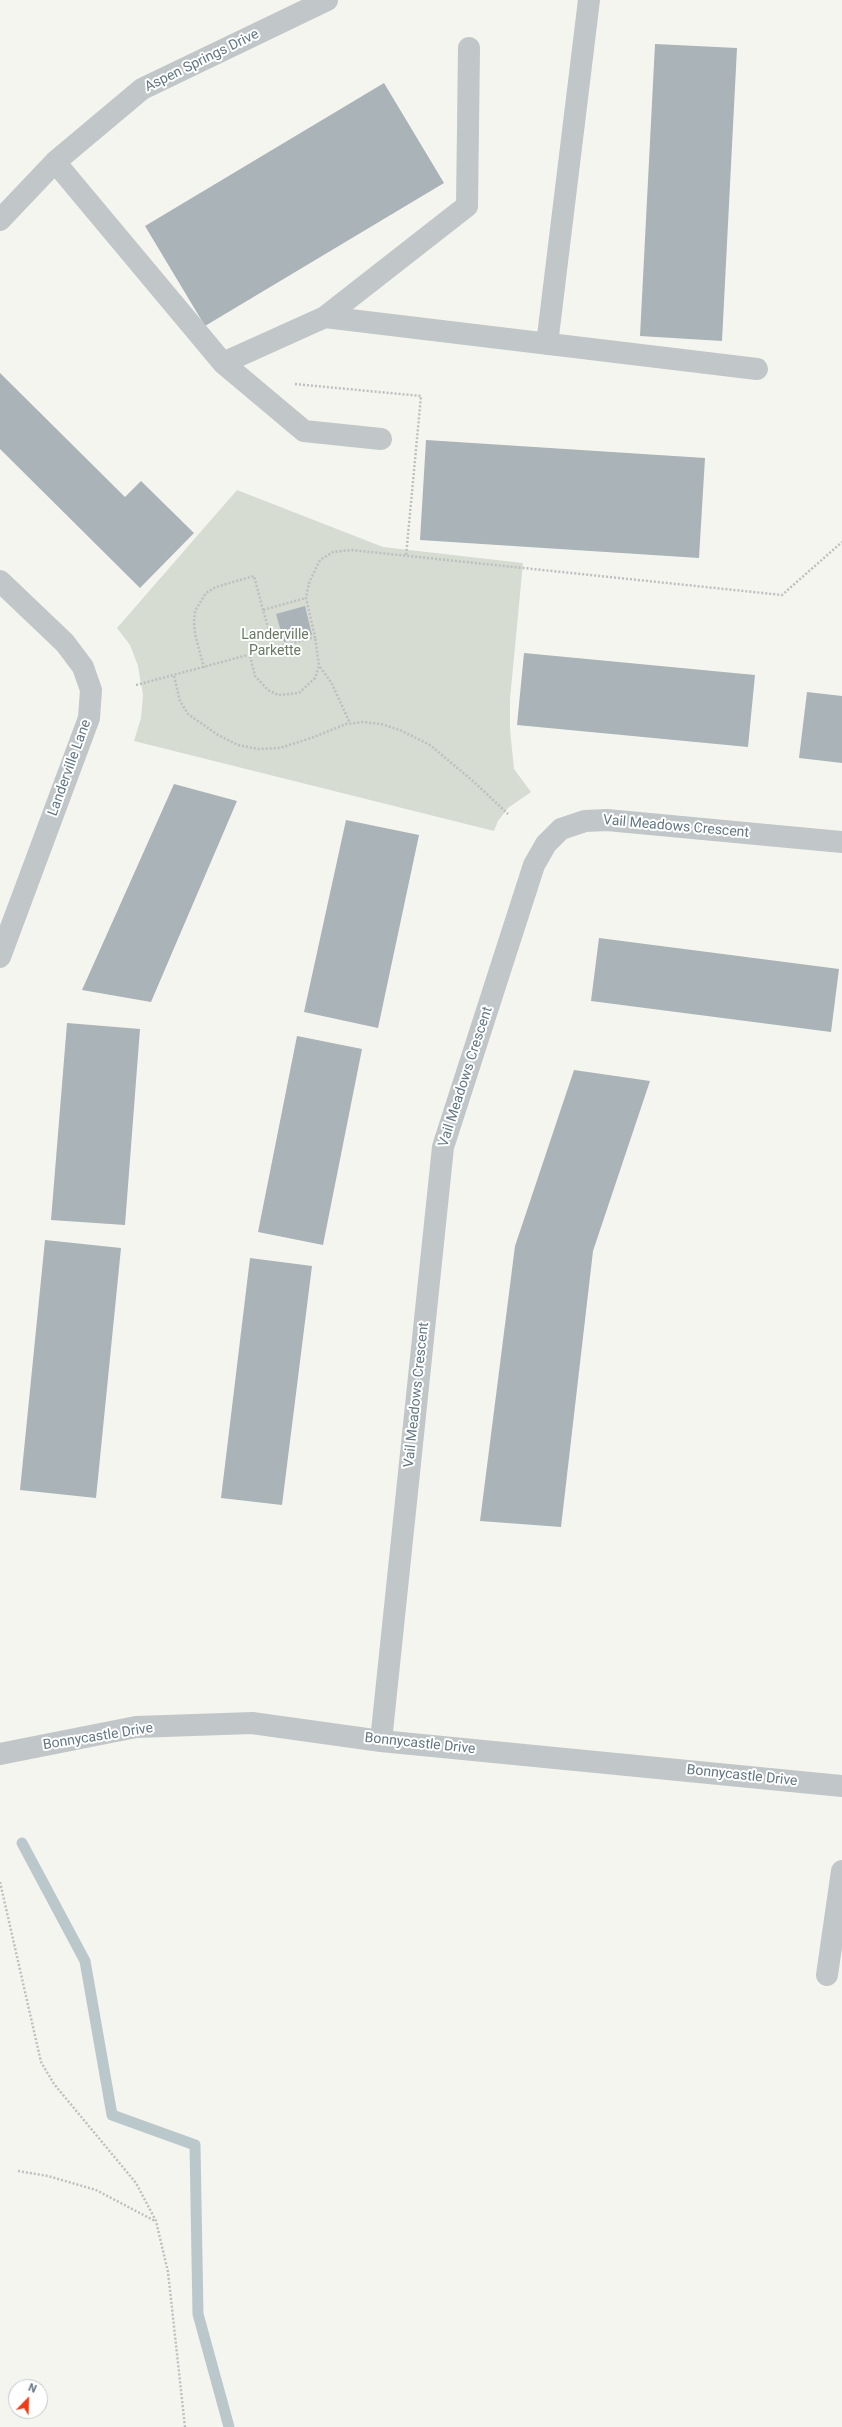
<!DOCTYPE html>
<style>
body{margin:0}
#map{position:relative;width:842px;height:2427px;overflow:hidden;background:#f5f5f0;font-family:Roboto,sans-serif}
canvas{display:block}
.north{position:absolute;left:8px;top:2379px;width:40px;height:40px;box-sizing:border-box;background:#fff;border:1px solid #c0c8cd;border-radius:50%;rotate:23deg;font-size:11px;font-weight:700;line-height:16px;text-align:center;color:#617683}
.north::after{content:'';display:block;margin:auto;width:14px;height:18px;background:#ef3c16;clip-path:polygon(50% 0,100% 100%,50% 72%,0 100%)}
</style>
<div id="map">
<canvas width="842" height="2427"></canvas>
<div class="north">N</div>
</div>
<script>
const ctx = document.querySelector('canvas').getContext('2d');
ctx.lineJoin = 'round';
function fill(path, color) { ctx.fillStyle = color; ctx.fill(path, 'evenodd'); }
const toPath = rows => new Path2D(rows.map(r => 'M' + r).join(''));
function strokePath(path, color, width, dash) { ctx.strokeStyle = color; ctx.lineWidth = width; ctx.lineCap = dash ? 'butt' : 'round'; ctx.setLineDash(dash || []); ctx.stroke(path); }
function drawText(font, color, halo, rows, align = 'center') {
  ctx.font = font + ' Roboto,sans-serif'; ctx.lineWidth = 4; ctx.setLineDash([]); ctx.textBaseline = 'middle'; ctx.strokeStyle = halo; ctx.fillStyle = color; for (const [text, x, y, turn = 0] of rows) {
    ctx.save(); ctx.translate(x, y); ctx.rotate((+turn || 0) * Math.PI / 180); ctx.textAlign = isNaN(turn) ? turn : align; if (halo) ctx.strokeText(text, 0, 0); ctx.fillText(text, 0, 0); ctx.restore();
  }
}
const green = toPath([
 [237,490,383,547,523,563,510,699,510,729,514,769,531,792,508,808,498,821,494,831,134,741,141,718,143,695,138,666,130,645,117,628]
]);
const stream = toPath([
 [22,1843,85,1961,112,2115,195,2145,198,2314,229,2427]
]);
const building = toPath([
 [655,44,737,48,722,341,640,336],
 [384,83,444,183,205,326,145,226],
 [0,373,125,497,141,481,194,533,140,588,0,449],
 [426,440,705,458,699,558,420,540],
 [305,606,312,635,284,642,276,614],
 [524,653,755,675,748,747,517,725],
 [807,692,842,696,842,763,799,758],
 [174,784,237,801,151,1002,82,990],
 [346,820,419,835,378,1028,304,1012],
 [599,938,839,969,831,1032,591,1001],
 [67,1023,140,1029,125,1225,51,1220],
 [297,1036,362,1049,323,1245,258,1232],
 [574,1070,650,1081,593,1251,561,1527,480,1521,515,1246],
 [45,1240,121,1248,96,1498,20,1490],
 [250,1258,312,1266,282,1505,221,1498]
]);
const path = toPath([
 [295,384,421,396,406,556],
 [274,648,263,610,306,598],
 [250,656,255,676,268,690,278,695,299,693,315,678,319,666,315,637],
 [320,667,331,682,350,723],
 [204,668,195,634,194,622,195,611,206,593,216,587,254,576,263,610],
 [174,676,180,701,188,714,218,735,238,745,258,749,280,748,314,737,346,724,363,722,381,724,400,730,430,745,474,782,508,814],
 [136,685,315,637,306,598,309,583,320,560,333,552,351,550,782,595,842,542],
 [0,1882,41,2062,54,2084,136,2183,156,2221,168,2272,185,2427],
 [18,2171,48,2176,96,2190,155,2221]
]);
const minor = toPath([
 [55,162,223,363,304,431,381,439],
 [0,220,55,162,142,89,327,0],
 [325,317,757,369],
 [547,344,589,0],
 [223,363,325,317,467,206,469,48],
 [0,581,65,643,83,667,91,690,89,718,0,957],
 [381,1741,443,1147,534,865,546,844,561,829,585,821,607,820,842,842],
 [0,1754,136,1727,252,1723,381,1741,842,1786],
 [827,1975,842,1871]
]);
const streetNames = [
 ["Aspen Springs Drive",202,61,-26],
 ["Landerville Lane",70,768,-70],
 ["Vail Meadows Crescent",676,827,5],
 ["Vail Meadows Crescent",466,1077,-72],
 ["Vail Meadows Crescent",417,1395,-84],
 ["Bonnycastle Drive",98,1737,-9],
 ["Bonnycastle Drive",420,1744,6],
 ["Bonnycastle Drive",742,1776,6]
];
const parkNames = [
 ["Landerville",275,635],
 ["Parkette",275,651]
];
fill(green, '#d6dcd1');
strokePath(stream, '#bac8cc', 11);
fill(building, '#aab3b7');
strokePath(path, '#bdbfc1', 2.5, [2, 2]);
strokePath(minor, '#c1c6c8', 22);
drawText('14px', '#617683', '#fff', streetNames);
drawText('14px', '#677a61', '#fff', parkNames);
</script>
